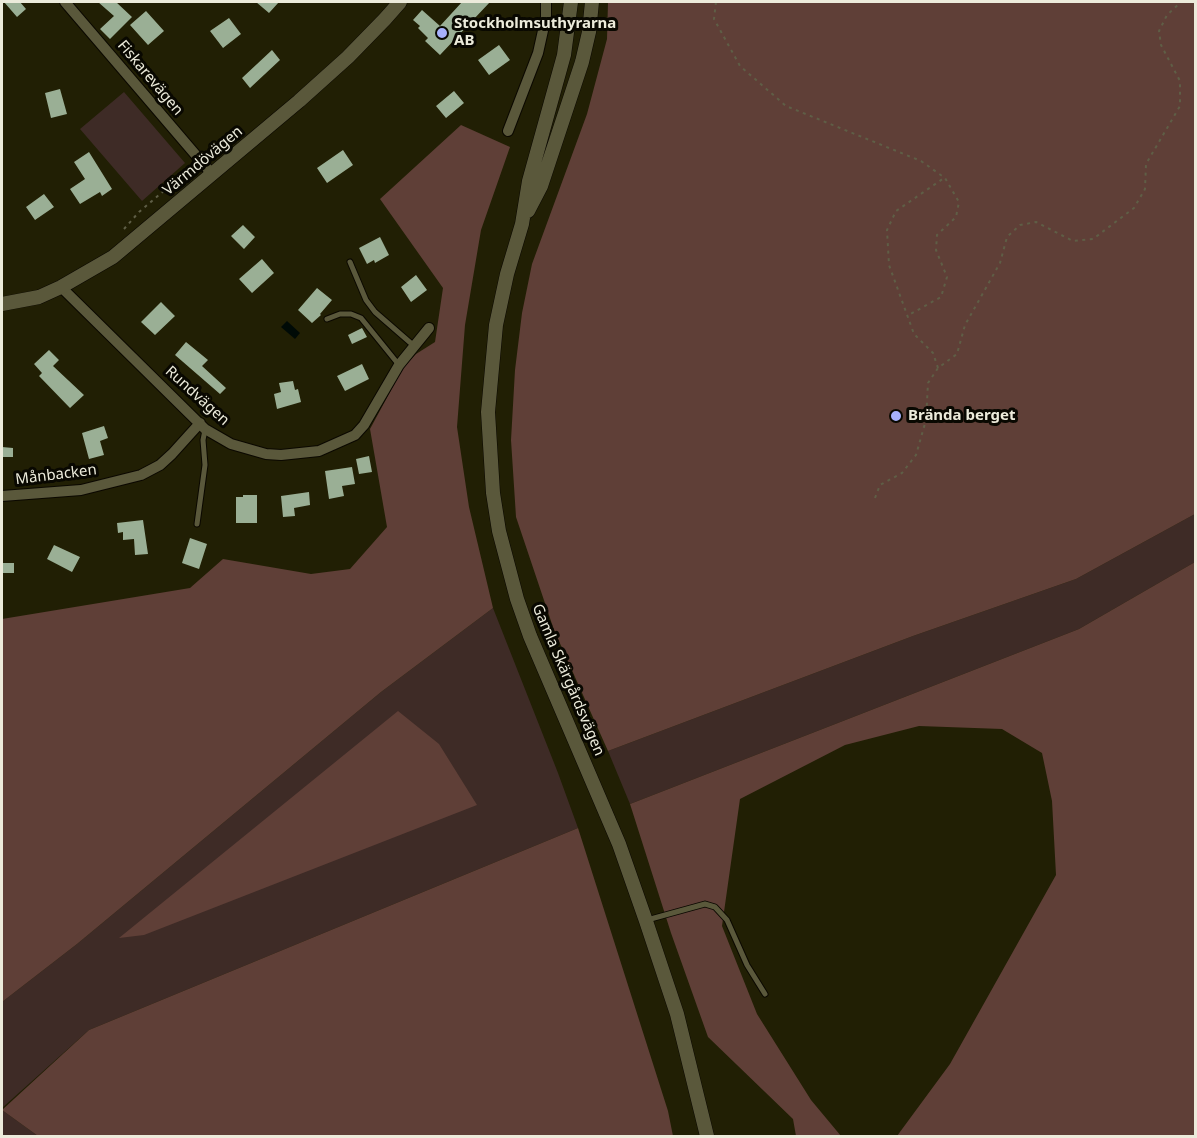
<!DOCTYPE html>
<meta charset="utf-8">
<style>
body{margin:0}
#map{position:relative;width:1197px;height:1138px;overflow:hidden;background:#211f04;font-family:"Noto Sans",sans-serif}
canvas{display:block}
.frame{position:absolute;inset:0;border:3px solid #ecebdb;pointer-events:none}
</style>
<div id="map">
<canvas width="1197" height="1138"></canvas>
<div class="frame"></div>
</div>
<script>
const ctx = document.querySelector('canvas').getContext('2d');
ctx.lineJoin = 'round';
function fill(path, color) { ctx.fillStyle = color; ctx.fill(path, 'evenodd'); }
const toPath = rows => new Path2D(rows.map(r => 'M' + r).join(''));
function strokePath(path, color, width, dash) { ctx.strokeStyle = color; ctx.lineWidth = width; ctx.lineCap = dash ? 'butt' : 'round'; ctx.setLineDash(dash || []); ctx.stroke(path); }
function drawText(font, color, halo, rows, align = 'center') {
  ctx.font = font + ' "Noto Sans",sans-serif'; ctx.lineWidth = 6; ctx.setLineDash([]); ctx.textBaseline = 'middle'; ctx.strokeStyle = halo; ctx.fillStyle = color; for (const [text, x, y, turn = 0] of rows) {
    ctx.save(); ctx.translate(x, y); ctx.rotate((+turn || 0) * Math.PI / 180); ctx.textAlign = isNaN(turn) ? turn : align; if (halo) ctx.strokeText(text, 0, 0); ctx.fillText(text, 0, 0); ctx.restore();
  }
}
const green = toPath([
 [124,92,185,163,142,201,80,129],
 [1195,514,1195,562,1079,629,630,804,608,751,913,636,1076,579],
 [493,608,558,773,578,828,89,1030,2,1108,2,1002,77,944,381,692],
 [2,1110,38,1136,2,1136]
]);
const forest = toPath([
 [608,2,1195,2,1195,514,1076,579,913,636,608,751,554,630,516,517,511,440,515,370,522,313,532,264,587,114,607,39],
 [461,125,510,147,481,230,465,325,457,427,469,507,493,608,381,692,77,944,2,1002,2,619,190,588,223,559,311,574,350,569,387,527,370,429,403,368,416,354,435,342,443,288,380,199],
 [1195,562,1195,1136,897,1136,950,1064,1056,875,1052,801,1042,753,1002,729,919,726,845,745,740,799,722,926,757,1014,811,1100,841,1136,796,1136,793,1119,708,1037,671,933,630,804,1079,629],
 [398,711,439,744,477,805,144,935,119,938],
 [578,828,668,1111,673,1136,38,1136,2,1110,89,1030]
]);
const water = toPath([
 [287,321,300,333,295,339,281,327]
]);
const building = toPath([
 [4,2,20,2,26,9,17,17],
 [98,2,116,2,132,17,110,39,100,29,114,16],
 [256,2,279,2,269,13],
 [462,2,490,2,440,55,425,41,428,38,418,28,420,26,413,20,422,10,440,26],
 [146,11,164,31,148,45,130,25],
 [229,18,241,34,223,48,210,31],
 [499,45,510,60,489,75,478,60],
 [272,50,280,60,250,88,242,78],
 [60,89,67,114,51,118,45,93],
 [454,91,464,103,446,118,436,106],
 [343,150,353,165,327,183,317,168],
 [89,152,112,189,102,196,100,192,80,204,70,189,85,179,74,162],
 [44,194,54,207,35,220,26,207],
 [243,225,255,237,244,249,231,236],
 [380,237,389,255,375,263,374,260,367,264,359,248],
 [262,259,274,273,252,293,239,279],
 [416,275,427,290,411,302,401,287],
 [317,288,332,300,320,314,321,315,312,323,298,310],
 [161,302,175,316,155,335,141,322],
 [362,328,367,337,352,344,348,335],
 [186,342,208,360,202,366,226,388,220,394,175,355],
 [49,350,59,360,53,366,84,395,70,408,39,376,42,373,34,364],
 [362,364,369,379,345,391,337,376],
 [293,381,295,390,298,389,301,402,277,409,274,394,281,392,279,383],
 [104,426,108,438,100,441,104,455,89,459,82,433],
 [2,447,13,448,13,457,2,457],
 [369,456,372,472,359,474,356,459],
 [352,467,355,484,342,486,344,496,329,499,325,471],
 [309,492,310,505,294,508,295,516,283,517,281,496],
 [243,495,257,495,257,523,236,523,236,497,243,497],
 [143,520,148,554,135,555,134,539,123,540,123,532,118,533,117,523],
 [190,538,207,544,199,569,182,563],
 [54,545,80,557,72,572,47,559],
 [2,563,14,563,14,573,2,573]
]);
const path = toPath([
 [716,2,714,19,740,66,786,106,921,161,945,178,959,202,956,217,937,235,936,250,947,277,941,297,907,316],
 [124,229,139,212,193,166],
 [938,368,933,353,914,334,889,265,887,230,896,211,944,178],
 [875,498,880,485,902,473,916,455,926,420,928,383,938,368,957,354,965,325,1000,263,1007,237,1020,225,1036,222,1073,241,1093,239,1134,208,1145,189,1146,164,1180,106,1180,81,1161,45,1159,31,1167,15,1181,2]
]);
const lane = toPath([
 [350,262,366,300,375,312,413,345],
 [327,319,340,314,351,314,361,318,399,365],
 [197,524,205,465,203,440,205,430],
 [647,920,705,904,715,907,727,920,747,965,765,994]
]);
const street = toPath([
 [65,2,212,174],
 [508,131,538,53,546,17,546,2],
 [61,287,205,429,231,444,266,454,281,455,319,451,355,435,364,425,399,365,429,328],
 [2,496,81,490,141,475,160,465,172,454,200,423]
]);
const secondary = toPath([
 [571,2,564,55,529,181,522,224,507,274,496,325,488,412,493,493,499,531,517,599,530,636,619,844,646,921,677,1014,707,1136],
 [528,211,541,186,582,62,589,32,592,2],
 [2,304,39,297,61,287,113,257,299,101,348,57,385,19,400,2]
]);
const markers = [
 [442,33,6,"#a7b1fc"],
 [896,416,6,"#a7b1fc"]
];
const poiNames = [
 ["Stockholmsuthyrarna",454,24],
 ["AB",454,41],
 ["Brända berget",908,416]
];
const streetNames = [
 ["Fiskarevägen",150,78,50],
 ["Värmdövägen",203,161,-40],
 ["Rundvägen",197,396,42],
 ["Månbacken",56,475,-7],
 ["Gamla Skärgårdsvägen",568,680,67]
];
fill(green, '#3e2b26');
fill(forest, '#5f3f37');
fill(water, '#000a06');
fill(building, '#9aaf95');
strokePath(lane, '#0b0800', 7);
strokePath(street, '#0b0800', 12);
strokePath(secondary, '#0b0800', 15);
strokePath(path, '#5f5e46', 2, [3, 4.5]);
strokePath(lane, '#5a583b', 5);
strokePath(street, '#5a583b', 10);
strokePath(secondary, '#5a583b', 14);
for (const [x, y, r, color] of markers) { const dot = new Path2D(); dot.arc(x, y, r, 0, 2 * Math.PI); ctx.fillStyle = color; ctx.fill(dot); strokePath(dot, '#090801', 2); }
drawText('bold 15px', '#ecebdb', '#090801', poiNames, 'left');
drawText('15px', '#ecebdb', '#090801', streetNames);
</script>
